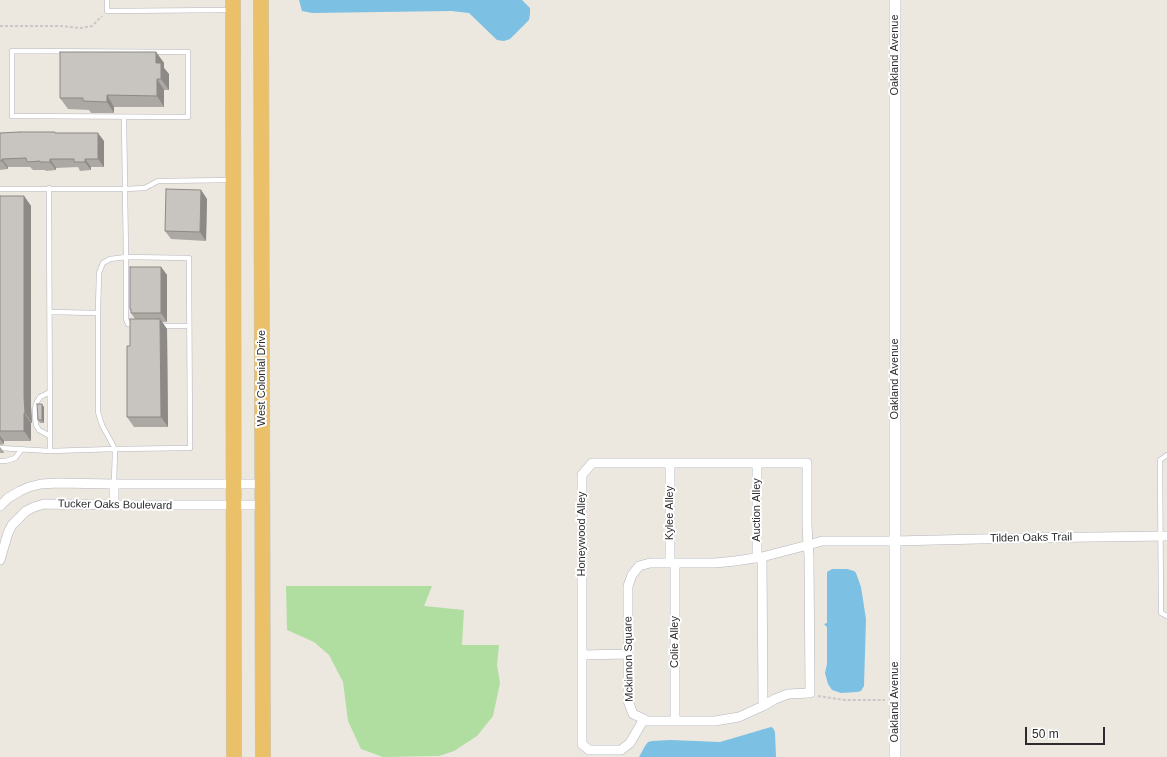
<!DOCTYPE html>
<style>
body{margin:0}
#map{position:relative;width:1167px;height:757px;overflow:hidden;background:#ece8df;font-family:Arial,sans-serif}
canvas{display:block}
.scale{position:absolute;left:1025px;top:727px;width:80px;height:18px;box-sizing:border-box;border:2px solid #2c2c2c;border-top:0;padding-left:5px;font-size:12px;line-height:14px;white-space:nowrap;color:#2c2c2c;-webkit-text-stroke:3px #fff;paint-order:stroke}
</style>
<div id="map">
<canvas width="1167" height="757"></canvas>
<div class="scale">50 m</div>
</div>
<script>
const ctx = document.querySelector('canvas').getContext('2d');
ctx.lineJoin = 'round';
function fill(path, color) { ctx.fillStyle = color; ctx.fill(path, 'evenodd'); }
const toPath = rows => new Path2D(rows.map(r => 'M' + r).join(''));
function strokePath(path, color, width, dash) { ctx.strokeStyle = color; ctx.lineWidth = width; ctx.lineCap = dash ? 'butt' : 'round'; ctx.setLineDash(dash || []); ctx.stroke(path); }
function drawText(font, color, halo, rows, align = 'center') {
  ctx.font = font + ' Arial,sans-serif'; ctx.lineWidth = 4; ctx.setLineDash([]); ctx.textBaseline = 'middle'; ctx.strokeStyle = halo; ctx.fillStyle = color; for (const [text, x, y, turn = 0] of rows) {
    ctx.save(); ctx.translate(x, y); ctx.rotate((+turn || 0) * Math.PI / 180); ctx.textAlign = isNaN(turn) ? turn : align; if (halo) ctx.strokeText(text, 0, 0); ctx.fillText(text, 0, 0); ctx.restore();
  }
}
const green = toPath([
 [286,586,432,586,424,606,464,610,462,645,499,645,497,665,500,683,493,716,477,736,454,751,439,756,383,757,361,749,348,721,343,682,329,655,314,642,287,630]
]);
const water = toPath([
 [299,0,522,0,530,8,530,14,529,20,510,39,504,41,497,40,469,13,451,11,312,13,302,11],
 [832,569,847,569,854,571,856,573,861,587,866,619,864,686,861,691,857,692,841,693,832,690,828,684,825,673,827,664,827,627,824,624,827,623,827,572],
 [771,727,773,728,775,732,776,757,639,757,645,746,648,742,652,741,670,740,720,742]
]);
const path = toPath([
 [0,26,59,26,81,28,92,26,102,16],
 [818,696,845,700,885,700]
]);
const service = toPath([
 [107,0,107,11,230,10],
 [12,51,188,52,188,117,12,116,12,51],
 [49,188,50,451],
 [0,189,125,189,145,188,158,181,232,180],
 [50,312,98,313],
 [159,326,189,326],
 [50,392,40,397,37,402,35,408,35,417,36,425,39,430,50,436],
 [0,448,50,451,115,449,102,425,98,412,98,310,99,273,103,263,110,259,126,257,126,319,128,324,135,325],
 [1167,455,1160,460,1161,613,1167,616],
 [0,461,6,461,15,458,22,449],
 [114,484,115,449,190,448,189,258,126,257,124,117]
]);
const minor = toPath([
 [670,463,670,563],
 [757,463,757,558],
 [114,505,114,484],
 [0,506,8,498,20,491,29,487,41,484,58,483,114,484,262,484],
 [762,557,763,706],
 [0,560,8,533,12,525,26,511,34,507,44,504,114,505,262,505],
 [675,563,675,721],
 [582,655,628,654],
 [644,719,630,743,621,750,589,750,582,744,582,475,592,463,807,463,807,524,808,545,809,555,810,693,788,694,775,699,763,706,739,717,715,721,646,721,644,719,633,714,628,701,628,586,632,575,639,566,650,563,715,563,735,561,762,557,808,545,822,541,895,541,1021,538,1167,536]
]);
const tertiary = toPath([
 [895,0,895,757]
]);
const trunk = toPath([
 [233,0,234,757],
 [261,0,263,757]
]);
const wall = toPath([
 [156,52,164,63,164,68,169,74,169,90,164,90,164,107,114,107,114,113,91,113,89,110,68,109,60,98],
 [0,133,56,133,104,141,104,167,91,167,91,170,80,171,78,167,56,168,56,170,46,171,45,170,33,170,30,167,8,167,8,169,0,170],
 [201,190,207,199,206,241,171,239,165,231],
 [0,196,24,196,31,206,31,407,32,423,31,423,31,441,4,441,4,444,0,445],
 [161,267,167,275,167,322,162,322,167,329,168,427,134,427,127,417,130,346,135,319,131,313,131,311,130,309],
 [44,407,44,423,40,423,38,420],
 [0,447,4,452,4,453,0,453]
]);
const shadedWall = toPath([
 [156,52,164,63,164,68,169,74,169,90,161,79,156,63],
 [157,79,164,90,164,107,157,96],
 [107,95,114,107,114,113,107,102],
 [98,133,104,141,104,167,98,159],
 [2,159,8,167,8,169,2,161],
 [50,159,56,168,56,170,50,162],
 [85,159,91,167,91,170,85,162],
 [201,190,207,199,206,241,200,232],
 [24,196,31,206,31,407,32,423,25,413,24,397],
 [161,267,167,275,167,322,161,313],
 [160,319,167,329,168,427,161,417],
 [42,404,44,407,44,423,42,420],
 [24,413,31,423,31,441,24,431],
 [0,436,4,441,4,444,0,439]
]);
const building = toPath([
 [60,52,156,52,156,63,161,63,161,79,157,79,157,96,107,95,107,102,83,101,83,98,60,98,60,52],
 [20,132,55,132,55,133,98,133,98,159,85,159,85,162,74,162,74,159,50,159,50,162,40,162,40,161,27,162,26,158,2,159,2,161,0,161,0,133,20,132],
 [166,189,201,190,200,232,165,231,166,189],
 [0,196,24,196,24,397,25,413,24,413,24,431,0,431,0,196],
 [130,267,161,267,161,313,131,313,131,309,130,309,130,267],
 [130,319,160,319,161,417,127,417,127,346,130,346,130,319],
 [37,404,42,404,42,420,38,420,37,404]
]);
const streetNames = [
 ["Oakland Avenue",895,55,-90],
 ["West Colonial Drive",262,378,-90],
 ["Oakland Avenue",895,379,-90],
 ["Tucker Oaks Boulevard",115,505,1],
 ["Auction Alley",757,510,-90],
 ["Kylee Alley",670,513,-90],
 ["Honeywood Alley",582,534,-90],
 ["Tilden Oaks Trail",1031,538,-1],
 ["Colie Alley",675,642,-90],
 ["Mckinnon Square",629,659,-91],
 ["Oakland Avenue",895,702,-90]
];
fill(green, '#b0dea1');
fill(water, '#7cc0e4');
strokePath(service, '#b3b4be', 5.5);
strokePath(minor, '#b3b4be', 10);
strokePath(tertiary, '#b3b4be', 12);
strokePath(trunk, '#c8c8c8', 16);
strokePath(path, '#c8c8c8', 2, [3, 2]);
strokePath(service, '#fff', 4.5);
strokePath(minor, '#fff', 9);
strokePath(tertiary, '#fff', 11);
strokePath(trunk, '#eac069', 15);
fill(wall, '#aca9a4');
fill(shadedWall, '#8c8986');
fill(building, '#c8c4bf');
strokePath(building, '#8c8986', 1);
drawText('11px', '#2c2c2c', '#fff', streetNames);
</script>
